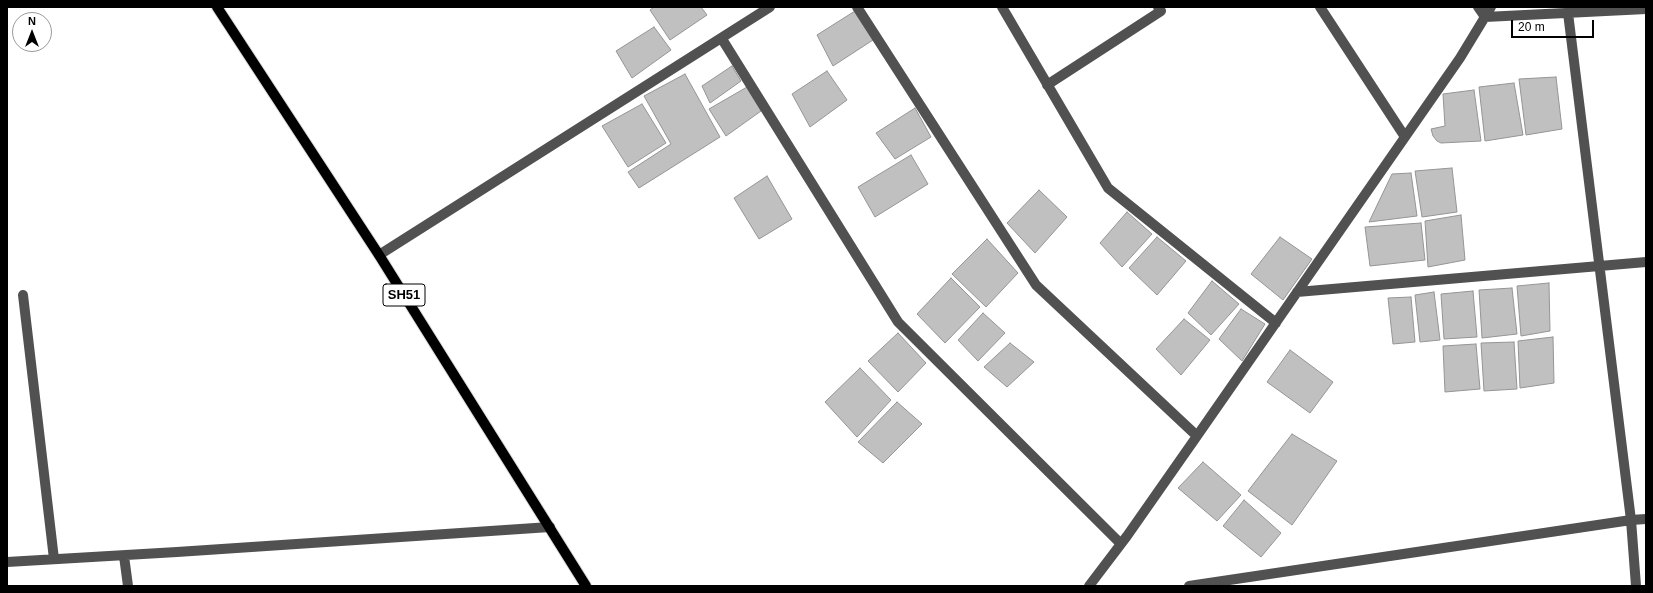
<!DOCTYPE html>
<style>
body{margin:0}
#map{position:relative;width:1653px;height:593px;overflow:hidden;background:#fff;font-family:Arial,sans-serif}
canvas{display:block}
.frame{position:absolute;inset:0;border:8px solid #000;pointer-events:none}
.north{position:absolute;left:12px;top:12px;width:40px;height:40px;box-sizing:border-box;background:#fff;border:1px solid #999;border-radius:50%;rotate:0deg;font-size:11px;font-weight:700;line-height:16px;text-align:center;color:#000}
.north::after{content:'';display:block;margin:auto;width:14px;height:18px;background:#000;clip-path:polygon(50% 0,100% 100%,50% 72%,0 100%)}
.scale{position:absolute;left:1511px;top:20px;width:83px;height:18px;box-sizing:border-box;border:2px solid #000;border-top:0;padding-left:5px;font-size:12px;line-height:14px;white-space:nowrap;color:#000;-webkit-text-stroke:3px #fff;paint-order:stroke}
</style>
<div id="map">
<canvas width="1653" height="593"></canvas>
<div class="frame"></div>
<div class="north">N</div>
<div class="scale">20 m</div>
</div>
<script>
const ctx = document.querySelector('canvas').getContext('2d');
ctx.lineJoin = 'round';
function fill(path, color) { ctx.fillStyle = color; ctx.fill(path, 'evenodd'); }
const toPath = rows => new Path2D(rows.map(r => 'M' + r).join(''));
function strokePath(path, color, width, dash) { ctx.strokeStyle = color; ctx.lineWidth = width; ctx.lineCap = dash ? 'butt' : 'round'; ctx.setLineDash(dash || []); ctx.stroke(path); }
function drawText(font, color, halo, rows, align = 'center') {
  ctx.font = font + ' Arial,sans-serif'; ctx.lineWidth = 3.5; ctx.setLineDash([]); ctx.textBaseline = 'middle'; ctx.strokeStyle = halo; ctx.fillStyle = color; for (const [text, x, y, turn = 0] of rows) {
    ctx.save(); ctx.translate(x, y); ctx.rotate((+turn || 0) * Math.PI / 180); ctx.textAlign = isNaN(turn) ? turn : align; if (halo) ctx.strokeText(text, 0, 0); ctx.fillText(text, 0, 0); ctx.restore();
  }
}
const building = toPath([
 [654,7,701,7,707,15,670,40,650,10,654,7],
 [855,11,873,40,833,66,817,35,855,11],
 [654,27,671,50,632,78,616,51,654,27],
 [732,66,741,81,710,103,702,86,732,66],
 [827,71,847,100,810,127,792,94,827,71],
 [685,74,720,137,639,188,628,172,671,144,644,96,685,74],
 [1556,77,1562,129,1526,135,1519,79,1556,77],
 [1514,83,1523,135,1485,141,1479,87,1514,83],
 [747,87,761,111,726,136,709,109,747,87],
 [1474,90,1481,141,1441,143,1437,141,1433,136,1431,129,1445,126,1443,94,1474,90],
 [642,104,666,143,628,167,602,126,642,104],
 [915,108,931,137,895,159,876,133,915,108],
 [911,155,928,184,875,217,858,187,911,155],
 [1452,168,1457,212,1422,217,1415,171,1452,168],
 [1411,173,1417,216,1369,222,1392,174,1411,173],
 [767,176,792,219,759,239,734,198,767,176],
 [1039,190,1067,217,1035,253,1007,223,1039,190],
 [1127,212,1152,234,1122,267,1100,243,1127,212],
 [1461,215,1465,260,1428,267,1425,221,1461,215],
 [1421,223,1425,260,1370,266,1365,227,1421,223],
 [1157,237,1186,261,1157,295,1129,268,1157,237],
 [1280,237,1312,259,1283,300,1251,274,1280,237],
 [987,239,1018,273,986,307,952,274,987,239],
 [951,278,980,307,945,343,917,314,951,278],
 [1212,281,1239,304,1211,335,1188,313,1212,281],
 [1549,283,1550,331,1521,336,1517,286,1549,283],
 [1512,288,1517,334,1482,338,1479,290,1512,288],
 [1473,291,1477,337,1444,339,1441,294,1473,291],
 [1434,292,1440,340,1420,342,1415,295,1434,292],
 [1411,297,1415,342,1393,344,1388,298,1411,297],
 [1241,309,1265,324,1242,361,1219,339,1241,309],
 [983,313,1005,333,978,361,958,340,983,313],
 [1184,319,1210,340,1181,375,1156,349,1184,319],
 [898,333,926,363,898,392,868,361,898,333],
 [1553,337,1554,383,1520,388,1518,341,1553,337],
 [1514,342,1517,389,1484,391,1481,343,1514,342],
 [1010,343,1034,362,1007,387,984,367,1010,343],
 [1476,344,1480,389,1445,392,1443,346,1476,344],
 [1290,350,1333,382,1310,413,1267,382,1290,350],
 [860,368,891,400,857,437,825,402,860,368],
 [897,402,922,424,883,463,858,442,897,402],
 [1292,434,1337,461,1292,525,1248,491,1292,434],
 [1203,462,1241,495,1217,521,1178,488,1203,462],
 [1244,500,1281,533,1261,557,1223,526,1244,500]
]);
const minor = toPath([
 [857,7,1036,285,1197,436],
 [1002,7,1108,188,1276,323],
 [1320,7,1405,137],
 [1478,7,1485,17,1646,9],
 [1568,13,1631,520,1646,519],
 [722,39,898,322,1121,544],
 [1047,85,1161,11,1158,7],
 [379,255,770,7],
 [1297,292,1646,262],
 [23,295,54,559],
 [124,556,128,586],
 [7,562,177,552,550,527],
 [1089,586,1127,536,1197,436,1460,58,1491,7],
 [1189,586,1631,520,1636,586]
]);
const major = toPath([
 [217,7,379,255,586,586]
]);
const shields = [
 [404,295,42]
];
const shieldNames = [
 ["SH51",404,295]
];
fill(building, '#c0c0c0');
strokePath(building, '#959595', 1);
strokePath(major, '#dbdbdb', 12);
strokePath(minor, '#515151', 10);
strokePath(major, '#000', 10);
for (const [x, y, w] of shields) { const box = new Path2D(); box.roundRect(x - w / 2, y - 11, w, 22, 3); ctx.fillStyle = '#fff'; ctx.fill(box); strokePath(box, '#000', 1); }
drawText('bold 13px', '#000', null, shieldNames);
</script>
